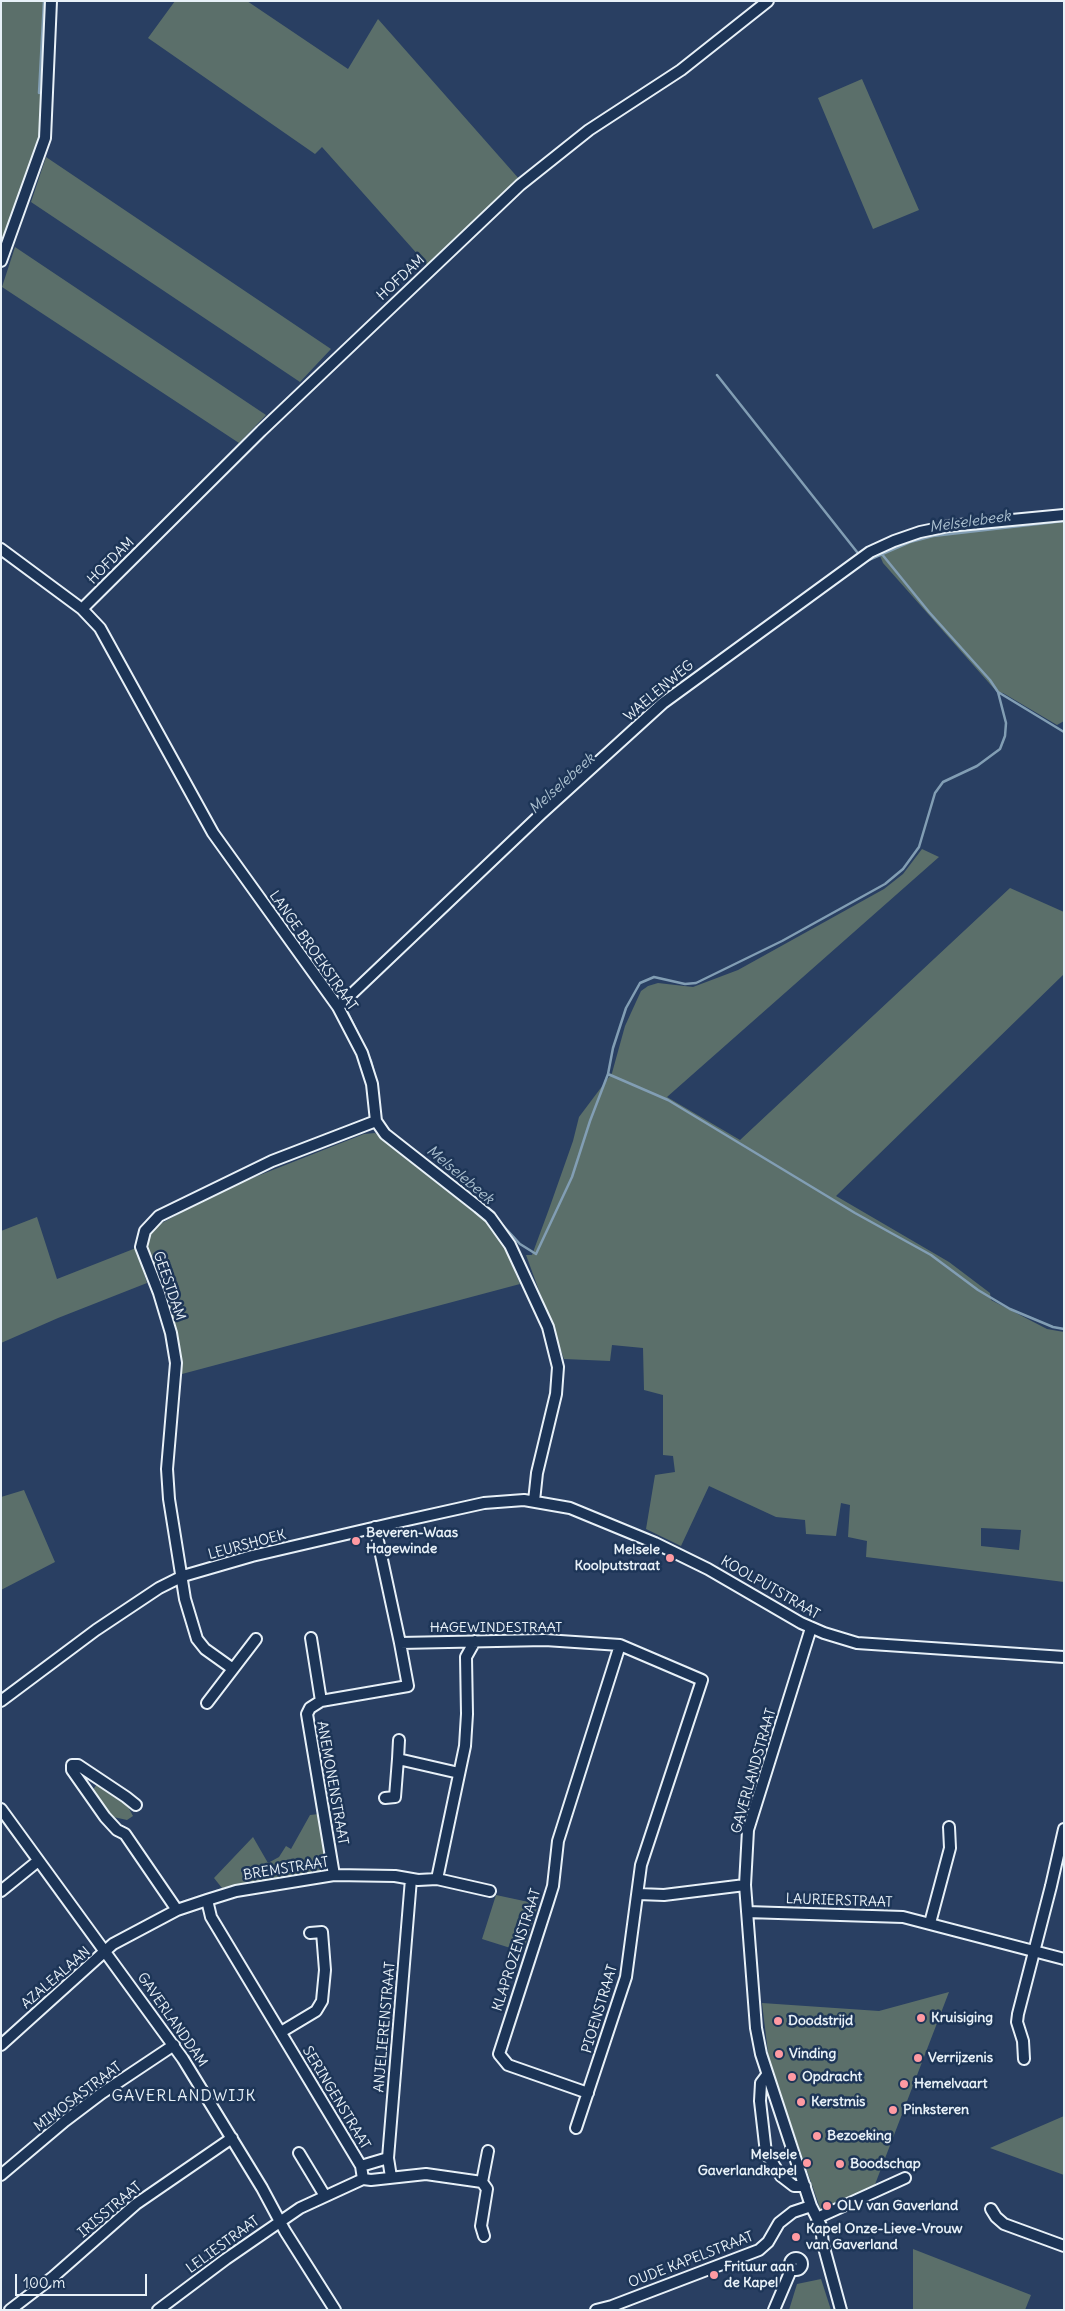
<!DOCTYPE html>
<style>
body{margin:0}
#map{position:relative;width:1065px;height:2311px;overflow:hidden;background:#293f62;font-family:Delius,sans-serif}
canvas{display:block}
.frame{position:absolute;inset:0;border:2px solid #e8f1f8;pointer-events:none}
.scale{position:absolute;left:15px;top:2274px;width:132px;height:22px;box-sizing:border-box;border:2px solid #e8f1f8;border-top:0;padding-left:6px;font-size:15px;line-height:18px;white-space:nowrap;color:#e8f1f8;-webkit-text-stroke:4px #1d3557;paint-order:stroke}
</style>
<div id="map">
<canvas width="1065" height="2311"></canvas>
<div class="frame"></div>
<div class="scale">100 m</div>
</div>
<script>
const ctx = document.querySelector('canvas').getContext('2d');
ctx.lineJoin = 'round';
function fill(path, color) { ctx.fillStyle = color; ctx.fill(path, 'evenodd'); }
const toPath = rows => new Path2D(rows.map(r => 'M' + r).join(''));
function strokePath(path, color, width, dash) { ctx.strokeStyle = color; ctx.lineWidth = width; ctx.lineCap = dash ? 'butt' : 'round'; ctx.setLineDash(dash || []); ctx.stroke(path); }
function drawText(font, color, halo, rows, align = 'center') {
  ctx.font = font + ' Delius,sans-serif'; ctx.lineWidth = 5; ctx.setLineDash([]); ctx.textBaseline = 'middle'; ctx.strokeStyle = halo; ctx.fillStyle = color; for (const [text, x, y, turn = 0] of rows) {
    ctx.save(); ctx.translate(x, y); ctx.rotate((+turn || 0) * Math.PI / 180); ctx.textAlign = isNaN(turn) ? turn : align; if (halo) ctx.strokeText(text, 0, 0); ctx.fillText(text, 0, 0); ctx.restore();
  }
}
const green = toPath([
 [1,1,48,1,40,134,1,247],
 [175,1,247,1,348,69,378,19,520,180,428,266,322,147,315,154,148,38],
 [862,79,919,210,873,229,818,98],
 [46,157,331,349,300,382,31,202],
 [15,247,266,415,239,443,2,287],
 [1064,518,1064,721,1057,725,1003,693,997,692,883,563,878,551,906,540,939,532],
 [922,849,939,857,667,1097,740,1140,1010,888,1064,912,1064,974,836,1196,949,1262,990,1293,991,1300,1047,1329,1064,1332,1064,1582,866,1557,867,1541,848,1537,850,1505,841,1503,836,1536,806,1534,805,1520,776,1517,709,1486,681,1546,646,1529,655,1475,675,1472,673,1456,663,1455,663,1395,644,1390,643,1348,612,1345,610,1361,564,1359,526,1255,532,1255,549,1209,573,1141,579,1117,612,1073,625,1026,641,991,648,986,658,983,693,987,738,970,884,889,903,874],
 [981,1528,1021,1530,1019,1550,981,1546],
 [375,1133,486,1222,505,1248,520,1284,182,1374,173,1323,148,1249,149,1233,162,1223,222,1190,364,1134],
 [37,1217,57,1279,136,1248,147,1283,58,1318,1,1343,1,1231],
 [24,1490,55,1562,1,1590,1,1497],
 [97,1784,126,1803,133,1816,127,1820,109,1816,92,1791],
 [319,1814,327,1861,320,1871,222,1888,214,1878,253,1837,268,1863,279,1857,286,1846,291,1849,310,1815],
 [496,1895,538,1904,523,1952,482,1939],
 [949,1992,874,2187,821,2211,769,2061,762,2003,879,2011],
 [1064,2116,1064,2175,990,2148],
 [913,2249,1031,2295,1025,2310,913,2310],
 [821,2279,831,2310,789,2310,797,2284]
]);
const stream = toPath([
 [39,93,44,1],
 [717,375,857,552],
 [881,553,929,612,990,680,998,692,1064,732],
 [864,562,910,542,933,536,1064,521],
 [434,923,450,908],
 [353,999,347,1007,347,1011,371,1061,377,1085],
 [608,1074,668,1100,855,1213,931,1255,978,1290,1010,1309,1053,1327,1064,1329],
 [496,1218,520,1244,536,1254,572,1177,590,1121,608,1074,613,1048,626,1008,640,983,654,977,685,984,696,983,782,941,885,884,903,869,919,847,935,793,943,782,977,766,1000,749,1005,736,1006,723,998,692]
]);
const minor = toPath([
 [1,261,45,138,51,1],
 [1,549,82,609,100,628,213,833,338,1007,362,1053,372,1084,376,1121,385,1134,478,1207,490,1217,510,1245,548,1327,558,1367,556,1394,537,1473,534,1501],
 [82,609,261,431,520,185,589,130,681,70,768,1],
 [338,1007,541,814,663,703,870,552,894,541,920,532,949,526,1064,515],
 [375,1527,400,1643,545,1640,620,1645,702,1680,641,1865,626,1977,576,2128],
 [811,1628,748,1830,745,1885,756,2028,761,2054,811,2206,821,2226,823,2244,841,2310],
 [311,1638,321,1701],
 [233,1669,205,1649,197,1639,185,1599,169,1499,167,1469,176,1363,171,1333,159,1293,141,1247,145,1231,159,1216,272,1161,376,1121],
 [1,1701,96,1630,159,1588,183,1576,252,1556,394,1523,484,1503,524,1500,570,1508,655,1543,708,1569,801,1623,824,1633,857,1643,1064,1657],
 [207,1703,256,1639],
 [399,1740,398,1759,459,1773],
 [385,1798,395,1797,398,1759],
 [136,1805,126,1797,78,1765,72,1765,72,1770,105,1817,117,1830,125,1834,177,1910],
 [1,1809,183,2059,262,2188,285,2231,335,2310],
 [334,1875,307,1714,310,1708,321,1701,408,1686,400,1643],
 [437,1879,465,1746,467,1714,466,1657,475,1641],
 [1,1891,38,1861],
 [638,1894,664,1895,745,1885],
 [207,1900,211,1917,361,2166,363,2179],
 [747,1912,903,1917,1064,1959],
 [930,1923,950,1848,949,1827],
 [281,2032,316,2011,322,2001,325,1970,322,1932,310,1933],
 [1,2045,113,1944,177,1910,207,1900,236,1891,334,1875,395,1876,418,1880,437,1879,490,1891],
 [1024,2059,1023,2041,1017,2022,1018,2014,1051,1886,1064,1829],
 [767,2075,761,2083,760,2101,766,2153,781,2176,794,2186,805,2186],
 [588,2093,508,2065,499,2054,548,1902,553,1886,558,1841,620,1645],
 [299,2153,325,2196],
 [361,2166,388,2158],
 [1,2175,65,2121,102,2093,174,2045],
 [391,2177,388,2158,411,1879],
 [482,2182,488,2151],
 [991,2209,996,2217,1004,2224,1064,2246],
 [817,2218,905,2178],
 '790 2264a6 6 0 1 1 12 0a6 6 0 1 1-12 0Z',
 [10,2310,53,2277,136,2204,232,2138],
 [158,2310,226,2259,300,2208,363,2179,371,2180,426,2174,482,2182,487,2189,481,2226,484,2236],
 [596,2310,612,2306,759,2250,768,2242,779,2223,793,2212,811,2206],
 [774,2310,791,2270]
]);
const markers = [
 [356,1541,5,"#ff9aa2"],
 [670,1558,5,"#ff9aa2"],
 [921,2018,5,"#ff9aa2"],
 [778,2021,5,"#ff9aa2"],
 [779,2054,5,"#ff9aa2"],
 [918,2058,5,"#ff9aa2"],
 [792,2077,5,"#ff9aa2"],
 [904,2084,5,"#ff9aa2"],
 [801,2102,5,"#ff9aa2"],
 [893,2110,5,"#ff9aa2"],
 [817,2136,5,"#ff9aa2"],
 [807,2163,5,"#ff9aa2"],
 [840,2164,5,"#ff9aa2"],
 [827,2206,5,"#ff9aa2"],
 [796,2237,5,"#ff9aa2"],
 [714,2275,5,"#ff9aa2"]
];
const streetNames = [
 ["HOFDAM",401,278,-43],
 ["HOFDAM",111,561,-45],
 ["WAELENWEG",659,691,-40],
 ["LANGE BROEKSTRAAT",313,951,55],
 ["GEESTDAM",169,1286,71],
 ["LEURSHOEK",247,1545,-15],
 ["KOOLPUTSTRAAT",770,1588,30],
 ["HAGEWINDESTRAAT",496,1628],
 ["GAVERLANDSTRAAT",754,1771,-74],
 ["ANEMONENSTRAAT",332,1783,80],
 ["BREMSTRAAT",286,1869,-9],
 ["LAURIERSTRAAT",839,1901,2],
 ["KLAPROZENSTRAAT",517,1950,-72],
 ["AZALEALAAN",56,1978,-41],
 ["PIOENSTRAAT",600,2009,-73],
 ["GAVERLANDDAM",172,2020,55],
 ["ANJELIERENSTRAAT",385,2027,-85],
 ["MIMOSASTRAAT",78,2097,-37],
 ["SERINGENSTRAAT",336,2098,59],
 ["IRISSTRAAT",110,2210,-40],
 ["LELIESTRAAT",223,2245,-36],
 ["OUDE KAPELSTRAAT",691,2260,-21]
];
const poiNames = [
 ["Beveren-Waas",366,1533],
 ["Hagewinde",366,1549],
 ["Melsele",660,1550,"right"],
 ["Koolputstraat",660,1566,"right"],
 ["Kruisiging",931,2018],
 ["Doodstrijd",788,2021],
 ["Vinding",789,2054],
 ["Verrijzenis",928,2058],
 ["Opdracht",802,2077],
 ["Hemelvaart",914,2084],
 ["Kerstmis",811,2102],
 ["Pinksteren",903,2110],
 ["Bezoeking",827,2136],
 ["Melsele",797,2155,"right"],
 ["Gaverlandkapel",797,2171,"right"],
 ["Boodschap",850,2164],
 ["OLV van Gaverland",837,2206],
 ["Kapel Onze-Lieve-Vrouw",806,2229],
 ["van Gaverland",806,2245],
 ["Frituur aan",724,2267],
 ["de Kapel",724,2283]
];
const waterNames = [
 ["Melselebeek",970,522,-8],
 ["Melselebeek",562,784,-42],
 ["Melselebeek",460,1175,40]
];
const quarterNames = [
 ["GAVERLANDWIJK",184,2096]
];
fill(green, '#5b6f6a');
strokePath(stream, '#829eb4', 2.5);
strokePath(minor, '#e8f1f8', 14);
strokePath(minor, '#1d3557', 10);
for (const [x, y, r, color] of markers) { const dot = new Path2D(); dot.arc(x, y, r, 0, 2 * Math.PI); ctx.fillStyle = color; ctx.fill(dot); strokePath(dot, '#1d3557', 2); }
drawText('14px', '#e8f1f8', '#1d3557', streetNames);
drawText('bold 14px', '#e8f1f8', '#1d3557', poiNames, 'left');
drawText('italic 15px', '#acc1d0', '#1d3557', waterNames);
ctx.letterSpacing = '1px';
drawText('16px', '#e8f1f8', '#1d3557', quarterNames);
ctx.letterSpacing = '0px';
</script>
